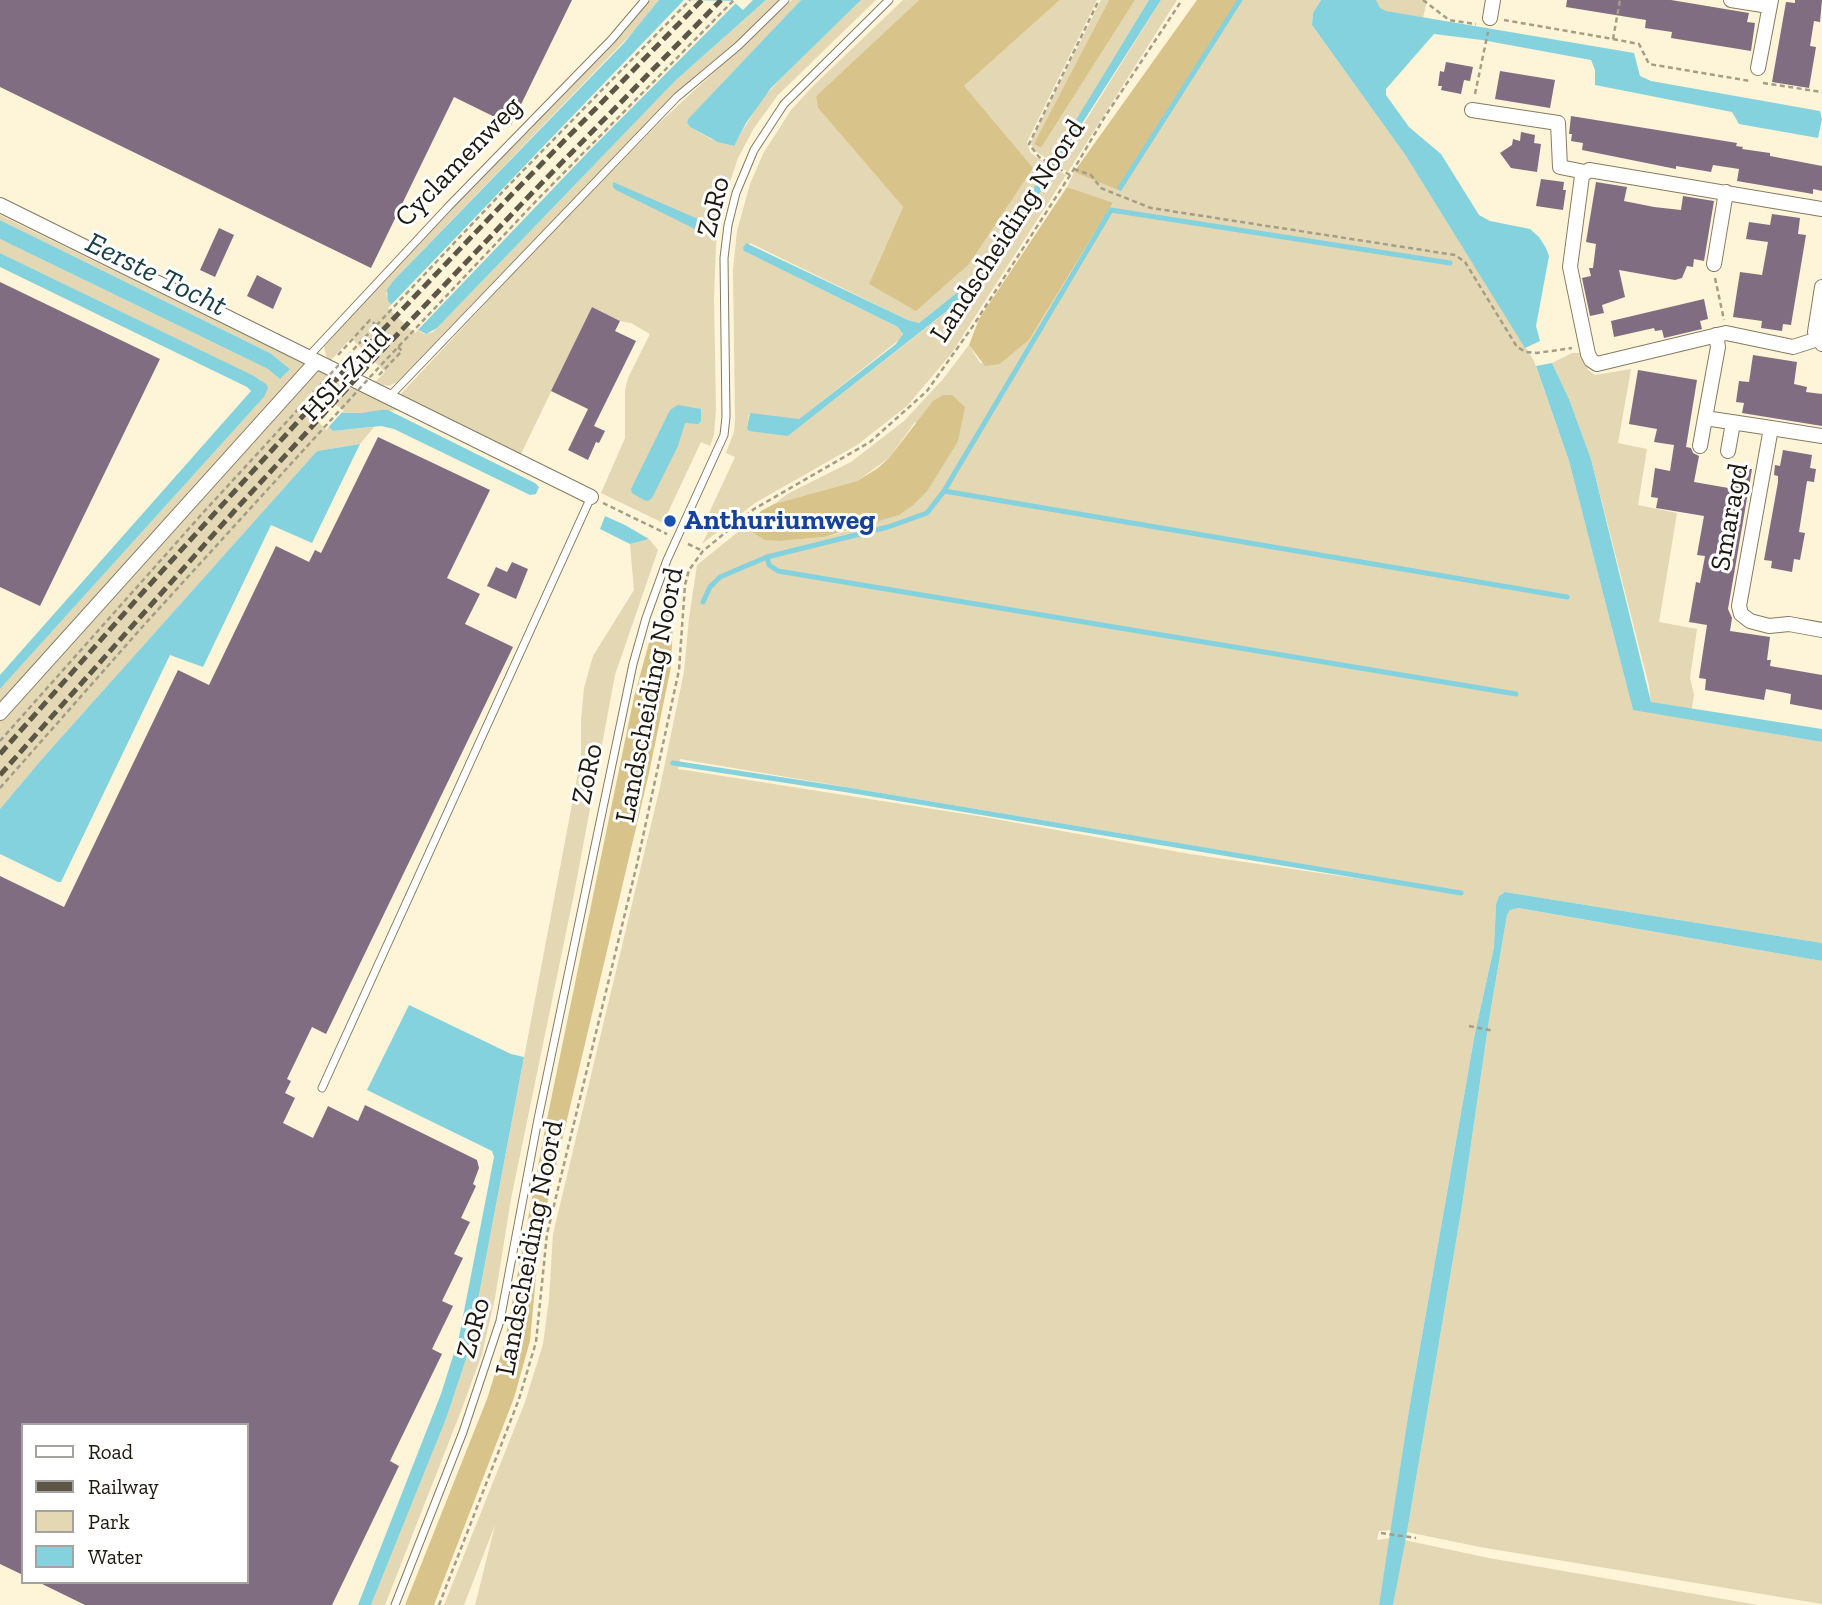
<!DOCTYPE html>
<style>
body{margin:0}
#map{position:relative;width:1822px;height:1605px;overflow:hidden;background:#fef4d7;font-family:"Zilla Slab",serif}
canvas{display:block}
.legend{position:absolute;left:21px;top:1423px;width:228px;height:161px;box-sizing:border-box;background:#fff;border:2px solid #a5a39f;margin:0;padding:9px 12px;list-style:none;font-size:21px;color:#1d190f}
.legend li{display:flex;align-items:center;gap:14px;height:35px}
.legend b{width:35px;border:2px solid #a5a39f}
</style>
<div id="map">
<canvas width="1822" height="1605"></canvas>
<ul class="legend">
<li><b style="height:9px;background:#fff"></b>Road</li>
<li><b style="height:9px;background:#5b5646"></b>Railway</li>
<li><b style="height:19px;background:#e3d7b4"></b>Park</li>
<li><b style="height:19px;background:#84d2de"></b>Water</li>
</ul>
</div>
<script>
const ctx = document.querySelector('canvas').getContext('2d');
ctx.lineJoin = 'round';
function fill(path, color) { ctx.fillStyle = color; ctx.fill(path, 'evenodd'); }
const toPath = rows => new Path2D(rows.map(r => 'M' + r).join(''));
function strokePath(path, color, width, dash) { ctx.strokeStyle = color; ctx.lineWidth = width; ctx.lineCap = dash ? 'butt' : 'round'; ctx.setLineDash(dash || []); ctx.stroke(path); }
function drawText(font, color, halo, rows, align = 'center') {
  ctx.font = font + ' "Zilla Slab",serif'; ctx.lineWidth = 6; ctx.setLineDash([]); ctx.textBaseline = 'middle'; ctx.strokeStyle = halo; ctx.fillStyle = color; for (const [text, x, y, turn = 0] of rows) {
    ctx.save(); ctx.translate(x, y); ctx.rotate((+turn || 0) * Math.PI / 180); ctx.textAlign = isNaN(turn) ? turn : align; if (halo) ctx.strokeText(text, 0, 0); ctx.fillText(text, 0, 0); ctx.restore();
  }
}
const green = toPath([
 [650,0,659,0,636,29,393,281,386,294,413,327,424,334,433,332,437,328,675,81,766,0,779,0,748,32,696,75,663,107,397,382,389,386,374,383,385,372,351,338,331,360,327,359,324,347,334,335,429,232,625,31],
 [792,0,801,0,688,119,687,123,690,127,711,139,733,146,762,99,782,77,861,0,876,0,778,95,754,128,738,158,724,200,716,244,714,298,716,409,714,435,710,446,701,442,663,523,601,493,625,438,625,390,628,378,650,334,631,323,620,321,592,307,520,456,400,395,534,251,659,123],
 [903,0,919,0,816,96,818,108,903,207,869,284,963,87,1060,0,1097,0,1027,142,1030,152,1036,157,1066,175,951,354,907,406,857,445,755,503,702,544,715,518,709,513,735,457,726,453,734,432,735,419,733,270,737,231,750,184,764,152,791,110,812,87],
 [1045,171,1050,174,1050,178,988,273,967,296,788,436,747,428,749,414,798,420,899,340,902,336,902,331,898,327,744,251,750,243,908,320,919,323,959,291,980,270],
 [1101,0,1109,0,1035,144,1041,148,1135,0,1149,0,1057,153,1063,157,1161,0,1177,0,1068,172,1035,151,1031,144,1032,139],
 [1239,0,1321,0,1313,13,1312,25,1406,156,1534,361,1569,461,1633,710,1651,702,1649,686,1591,459,1569,399,1552,363,1572,353,1581,353,1588,370,1595,375,1631,369,1618,443,1647,449,1638,505,1677,513,1659,622,1697,629,1690,678,1694,695,1690,719,1822,742,1822,943,1505,892,1499,896,1496,904,1494,947,1475,1033,1409,1410,1391,1530,1379,1531,1377,1540,1390,1538,1379,1605,475,1605,495,1525,464,1605,444,1605,525,1402,543,1344,549,1299,553,1234,660,787,684,672,689,618,697,565,754,519,753,532,781,541,824,537,860,528,928,490,939,470,915,422,889,458,857,481,774,504,789,493,851,462,904,421,943,379,969,345,980,363,1000,364,1029,340,1113,204,1067,187,1074,172,1121,190],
 [680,759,1462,891,1463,894,1190,854,984,817,678,769],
 [1376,0,1427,0,1423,18,1386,11,1380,9],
 [0,215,399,410,361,413,342,413,335,411,313,412,333,431,374,427,360,444,317,451,42,759,0,809,0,689,264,397,261,380,0,253,0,239,268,369,279,378,290,369,270,353,0,220],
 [649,539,658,550,615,675,574,894,511,1199,495,1298,482,1354,461,1411,385,1605,371,1605,446,1419,468,1353,581,757,581,720,584,688,593,656,634,590,630,544],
 [1517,908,1822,961,1822,1604,1480,1547,1407,1532,1462,1206,1489,1020,1507,915,1510,910],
 [1404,1540,1489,1558,1758,1605,1393,1605]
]);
const forest = toPath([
 [919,0,1060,0,964,86,1033,168,969,264,916,311,869,284,903,207,818,108,816,96],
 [1109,0,1135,0,1041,148,1034,144],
 [1197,0,1239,0,1121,191,1074,172],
 [1067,187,1113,203,1029,340,1000,364,985,366,969,345,979,319],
 [943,395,952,395,965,407,958,441,928,490,913,505,899,515,824,537,781,541,765,540,752,532,754,519,761,511,774,504,857,481,878,468,889,458,933,401],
 [674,598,671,667,649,773,540,1234,530,1341,514,1398,434,1605,405,1605,487,1399,504,1345,546,1124,634,697,652,632]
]);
const water = toPath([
 [659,0,732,0,743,10,753,0,766,0,675,81,437,328,426,334,413,327,388,301,387,290,393,281,624,43],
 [801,0,861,0,771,88,746,123,734,146,718,142,690,127,687,123,688,119],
 [1149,0,1161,0,1060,158,1056,153],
 [1321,0,1376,0,1380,8,1386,11,1634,53,1640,76,1651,81,1820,111,1822,119,1818,138,1739,124,1732,112,1595,85,1595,70,1591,60,1482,40,1434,34,1386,89,1386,95,1409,127,1441,154,1479,215,1490,221,1530,229,1539,237,1546,248,1549,256,1536,326,1540,341,1525,348,1406,156,1312,25,1313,13],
 [1045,171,1050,173,1050,178,975,289,788,436,749,431,747,428,750,413,799,419,896,344,903,334,898,327,744,251,743,248,746,243,908,320,919,323,959,291,975,275],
 [613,182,698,219,706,224,706,229,704,231,699,231,616,190,613,187],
 [0,220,270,353,290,369,280,379,268,369,0,239],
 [0,253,254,376,266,384,268,388,264,397,0,689,0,675,251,391,247,387,0,267],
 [1552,363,1569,399,1591,459,1651,702,1822,729,1822,742,1633,710,1569,461,1536,366],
 [678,405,701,409,701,421,698,424,685,423,678,446,652,498,648,501,644,500,632,493,631,489,670,410],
 [381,410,388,410,535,483,539,487,536,494,530,495,394,429,381,426,333,431,313,412,335,411,342,413,361,413],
 [360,444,312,543,271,525,203,667,170,655,61,882,58,882,0,854,0,809,42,759,317,451],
 [605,516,625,525,649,539,630,544,600,529],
 [1505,892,1822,943,1822,961,1518,908,1510,910,1507,915,1489,1020,1462,1206,1407,1532,1393,1605,1379,1605,1409,1410,1475,1033,1494,947,1496,904,1499,896],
 [409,1005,511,1054,524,1057,468,1353,446,1419,371,1605,358,1605,441,1394,459,1337,494,1157,492,1151,367,1090]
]);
const pier = toPath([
 [684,0,738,1,592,148,415,333,411,330,388,308],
 [318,399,326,399,344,410,326,430,309,411,310,405]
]);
const stream = toPath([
 [1120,188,1240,0],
 [944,491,1567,597],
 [767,557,769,565,778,571,1516,694],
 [703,602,710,587,720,577,767,557,888,527,927,513,944,491,1111,210,1450,263],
 [673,763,848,790,1461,893]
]);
const building = toPath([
 [0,0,572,0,511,125,454,97,371,268,0,87],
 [1567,0,1671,0,1749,13,1747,22,1755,23,1751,51,1671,38,1672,32,1645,28,1646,20,1566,7],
 [1795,0,1822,0,1820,22,1814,21,1810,46,1816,47,1809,88,1772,82,1786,2,1795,3],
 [1446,62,1473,67,1470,81,1464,80,1461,94,1441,90,1442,86,1438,86,1440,71,1444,72],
 [1500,71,1555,80,1550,108,1495,99],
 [1571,116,1737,143,1736,146,1743,147,1742,149,1770,153,1770,156,1822,166,1822,191,1813,189,1813,194,1737,181,1739,169,1713,165,1711,172,1676,166,1676,169,1582,150,1583,143,1571,141,1572,134,1569,134],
 [1521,132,1535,135,1534,143,1541,144,1537,172,1511,168,1500,153,1512,145,1513,139,1520,141],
 [1541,179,1564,182,1563,190,1566,190,1563,210,1536,206],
 [1596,182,1627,187,1624,201,1654,207,1681,210,1683,196,1714,201,1704,261,1694,259,1693,267,1687,266,1682,278,1675,280,1619,270,1625,297,1602,305,1604,313,1590,316,1582,278,1591,276,1589,268,1593,268,1596,244,1586,242],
 [1772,214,1800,218,1798,234,1806,235,1791,325,1783,324,1782,331,1761,328,1762,321,1733,317,1740,272,1762,275,1768,242,1746,239,1749,222,1770,225],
 [219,228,234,235,215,277,200,270],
 [257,275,282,288,273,309,247,296],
 [0,282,160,359,40,606,0,587],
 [1704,299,1708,319,1700,321,1702,329,1664,338,1662,330,1655,331,1654,328,1614,337,1611,321],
 [592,307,620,321,615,331,636,341,594,426,605,431,599,443,596,442,588,460,568,450,588,409,551,391],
 [1753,355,1797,362,1794,384,1807,387,1806,392,1822,394,1822,426,1742,413,1744,403,1736,402,1739,381,1749,382],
 [1638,370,1697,380,1686,447,1691,448,1693,453,1699,456,1694,482,1734,489,1738,468,1752,469,1728,609,1732,618,1730,631,1770,637,1767,660,1771,660,1770,666,1822,675,1822,710,1790,704,1791,694,1766,689,1764,700,1705,690,1706,679,1699,678,1707,625,1689,622,1696,582,1700,583,1705,556,1697,555,1704,516,1656,508,1658,498,1651,497,1655,468,1670,471,1674,445,1654,442,1657,429,1629,424],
 [378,437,490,490,447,578,480,594,465,624,513,647,326,1034,312,1027,287,1079,291,1081,285,1093,295,1098,283,1123,313,1138,328,1106,358,1121,365,1105,477,1160,479,1168,473,1184,476,1186,461,1218,470,1222,454,1254,463,1258,442,1301,453,1306,432,1349,442,1354,390,1461,399,1466,332,1605,85,1605,38,1582,247,1582,247,1425,23,1425,23,1575,0,1564,0,876,64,907,178,670,209,685,276,546,309,562,315,550,321,553],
 [1783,450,1812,455,1810,468,1816,469,1814,482,1807,481,1799,532,1805,533,1800,560,1794,559,1792,572,1771,568,1772,561,1764,560,1778,482,1778,476,1774,475,1775,465,1780,466],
 [512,562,528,569,516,599,487,586,496,567,507,572]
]);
const path = toPath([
 [1423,0,1449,20,1476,24],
 [1504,20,1613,39,1620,0],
 [1613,39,1639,44,1649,64,1750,81],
 [1763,83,1822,92],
 [1475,94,1488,32],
 [1074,169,1091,175,1101,188,1108,191,1151,208,1455,255,1465,262,1517,347,1526,352,1537,353,1572,348],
 [1070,175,1039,157,1029,144,1099,0],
 [1715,278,1724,320],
 [338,355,370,320,376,325],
 [379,375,402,351,398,347],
 [603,503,667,534],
 [688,544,703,551],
 [1469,1026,1494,1031],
 [1381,1533,1416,1538],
 [439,1605,519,1399,536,1342,547,1234,637,864,679,670,685,585,689,570,703,551,754,509,870,442,927,391,973,326,1074,169,1104,118,1182,0]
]);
const lane = toPath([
 [308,357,449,206,612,39,645,0],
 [389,397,677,97,738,46,785,0],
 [322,1088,591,497],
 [395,1605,463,1432,500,1321,538,1119,633,664,646,618,667,560,724,435,726,417,724,258,728,225,736,193,754,150,784,104,889,0]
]);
const street = toPath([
 [1731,0,1769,6],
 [1490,18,1493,0],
 [1758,68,1771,0],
 [1472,110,1558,123,1560,167,1585,172],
 [0,205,591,497],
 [1714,264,1726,192],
 [1822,287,1815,332,1822,344],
 [1716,335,1718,347,1705,418,1771,428,1739,606,1741,614,1750,621,1769,626,1789,624,1822,630],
 [1818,339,1793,347,1726,333,1597,364,1591,360,1588,354,1570,267,1582,176,1589,170,1822,209],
 [1771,428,1822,436],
 [1700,446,1705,418],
 [1728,451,1733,423],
 [0,713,316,362]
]);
const rail = toPath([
 [0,754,144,591,342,373,515,191,702,0],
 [0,775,237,508,375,358,532,193,721,0]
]);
const pathBridge = toPath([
 [0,741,201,515,336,368,509,185,690,0],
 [0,788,144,625,382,364,538,199,734,0]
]);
const markers = [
 [670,521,7,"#1a4fb4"]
];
const streetNames = [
 ["Cyclamenweg",459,162,-46],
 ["ZoRo",714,207,-76],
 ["Landscheiding Noord",1008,231,-57],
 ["HSL-Zuid",346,375,-47],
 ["Smaragd",1730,517,-80],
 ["Landscheiding Noord",650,695,-79],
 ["ZoRo",588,774,-78],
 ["Landscheiding Noord",530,1248,-79],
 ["ZoRo",474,1328,-75]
];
const transitNames = [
 ["Anthuriumweg",684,521]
];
const waterNames = [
 ["Eerste Tocht",156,275,26]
];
fill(green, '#e3d7b4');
fill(forest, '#d8c48b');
fill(water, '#84d2de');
fill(pier, '#fef4d7');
strokePath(stream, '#84d2de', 5);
fill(building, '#816d81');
strokePath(lane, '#847b61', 9);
strokePath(street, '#847b61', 16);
strokePath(path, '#a49d87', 2.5, [5, 3.5]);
strokePath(lane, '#fff', 7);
strokePath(street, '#fff', 14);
strokePath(rail, '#5b5646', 5, [10, 5]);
strokePath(pathBridge, '#a49d87', 2.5, [5, 3.5]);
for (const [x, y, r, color] of markers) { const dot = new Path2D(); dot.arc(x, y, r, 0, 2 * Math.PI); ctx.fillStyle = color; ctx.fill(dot); strokePath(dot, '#fff', 2.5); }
drawText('28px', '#1d190f', '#fff', streetNames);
drawText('bold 28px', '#164399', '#fff', transitNames, 'left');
drawText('italic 30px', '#1b4046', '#fff', waterNames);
</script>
